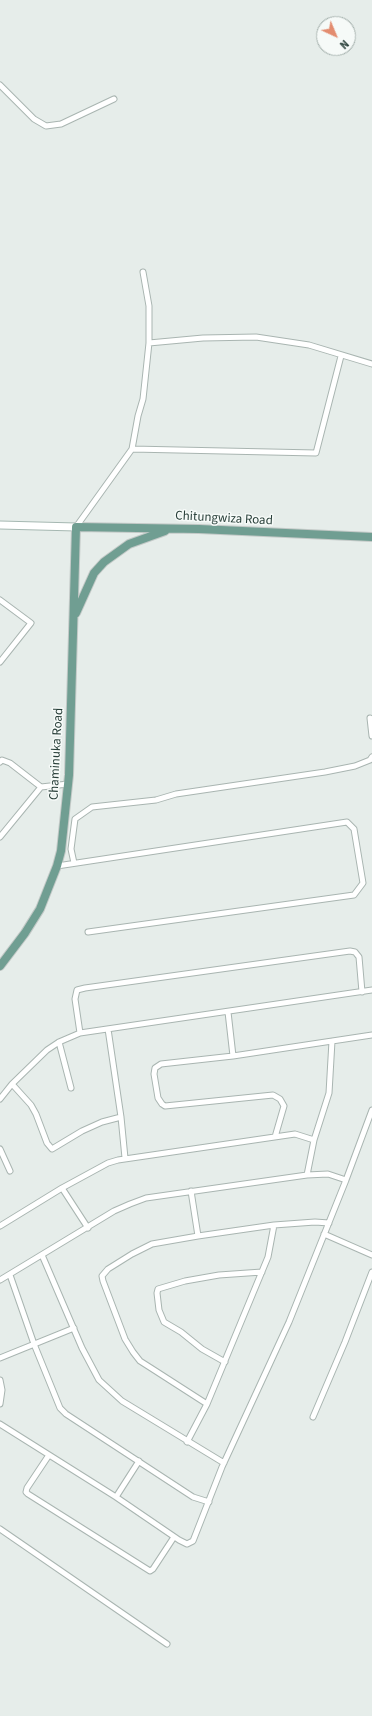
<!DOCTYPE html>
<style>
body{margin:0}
#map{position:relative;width:372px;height:1716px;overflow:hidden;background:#e6edea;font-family:"Source Sans 3",sans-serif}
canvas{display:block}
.north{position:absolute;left:316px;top:16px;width:40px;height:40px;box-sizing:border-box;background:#f6faf8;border:1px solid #a3afab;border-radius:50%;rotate:136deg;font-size:11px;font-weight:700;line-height:16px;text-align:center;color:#273e38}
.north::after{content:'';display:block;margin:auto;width:14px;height:18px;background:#e38c6f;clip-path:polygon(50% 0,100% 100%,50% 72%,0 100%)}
</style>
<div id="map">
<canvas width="372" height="1716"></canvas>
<div class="north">N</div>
</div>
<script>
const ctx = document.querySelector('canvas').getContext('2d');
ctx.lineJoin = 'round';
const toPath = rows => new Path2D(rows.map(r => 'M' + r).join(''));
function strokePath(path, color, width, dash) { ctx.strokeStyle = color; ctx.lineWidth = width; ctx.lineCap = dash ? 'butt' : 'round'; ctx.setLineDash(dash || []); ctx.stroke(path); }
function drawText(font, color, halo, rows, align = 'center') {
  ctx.font = font + ' "Source Sans 3",sans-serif'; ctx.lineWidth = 3; ctx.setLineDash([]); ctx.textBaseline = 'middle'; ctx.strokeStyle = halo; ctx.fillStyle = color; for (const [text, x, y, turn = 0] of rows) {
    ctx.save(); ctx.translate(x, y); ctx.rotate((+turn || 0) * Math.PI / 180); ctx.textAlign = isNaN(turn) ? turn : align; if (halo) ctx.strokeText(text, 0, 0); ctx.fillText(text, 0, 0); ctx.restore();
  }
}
const street = toPath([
 [0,85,34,119,46,126,61,124,114,99],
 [149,343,203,338,256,337,309,345,372,364],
 [132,449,316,453,341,356],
 [76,527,132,449,138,416,143,399,149,343,149,306,143,272],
 [0,600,31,623,0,662],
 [370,718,372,736],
 [0,762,2,760,10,763,41,787,68,784],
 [0,837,41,787],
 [74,863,71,849,75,819,92,807,156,800,176,794,325,772,355,766,370,760,372,757],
 [57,866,347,822,354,829,363,883,354,895,88,932],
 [228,1012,233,1056],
 [108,1029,121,1117,125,1158],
 [80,1033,75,999,77,990,85,988,350,951,355,952,359,957,362,992],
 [59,1042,71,1088],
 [12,1084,31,1105,36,1114,47,1143,52,1149,82,1131,102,1122,121,1117],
 [0,1099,12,1084,47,1050,59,1042,80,1033,372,990],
 [275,1137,284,1106,280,1099,273,1095,165,1106,162,1104,158,1098,154,1074,155,1068,161,1064,233,1056,372,1035],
 [0,1149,10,1171],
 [307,1175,314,1140,329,1093,332,1041],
 [62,1188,88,1228],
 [191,1191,198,1236,152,1244,132,1254,108,1269,102,1276,103,1281,125,1339,133,1352,140,1361,151,1368,207,1404],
 [0,1226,62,1188,108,1163,118,1160,295,1134,314,1140],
 [324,1234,372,1255],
 [198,1236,274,1225,315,1222,329,1223],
 [42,1255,82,1348,99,1380,122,1401,224,1463],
 [10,1275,34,1344,60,1408,66,1414,193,1497,209,1502],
 [0,1280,114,1211,130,1204,146,1198,307,1175,328,1174,346,1180],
 [0,1358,74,1328],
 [225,1362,202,1349,181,1332,164,1322,159,1310,157,1293,158,1289,185,1281,219,1275,262,1272],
 [0,1380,2,1390,0,1404],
 [313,1417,345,1342,372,1272],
 [0,1424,116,1497,179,1540,187,1544,193,1541,222,1467,289,1322,346,1180,372,1110],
 [187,1442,207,1404,268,1257,274,1225],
 [49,1455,27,1488,26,1492,28,1494,150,1571,153,1569,174,1537],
 [116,1497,139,1461],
 [0,1529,167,1644]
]);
const secondary = toPath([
 [0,525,76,527]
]);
const primary = toPath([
 [76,613,94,573,104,562,129,544,165,531],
 [0,966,25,933,40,909,57,866,61,851,69,775,76,527,199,529,372,537]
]);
const streetNames = [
 ["Chitungwiza Road",224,519,3],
 ["Chaminuka Road",57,754,-87]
];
strokePath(street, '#a9b5b1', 7);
strokePath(secondary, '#a6b8b2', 9);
strokePath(primary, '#c3c9c7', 10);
strokePath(street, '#fff', 5);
strokePath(secondary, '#fff', 7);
strokePath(primary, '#709e92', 8);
drawText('13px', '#273e38', '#f6faf8', streetNames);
</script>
